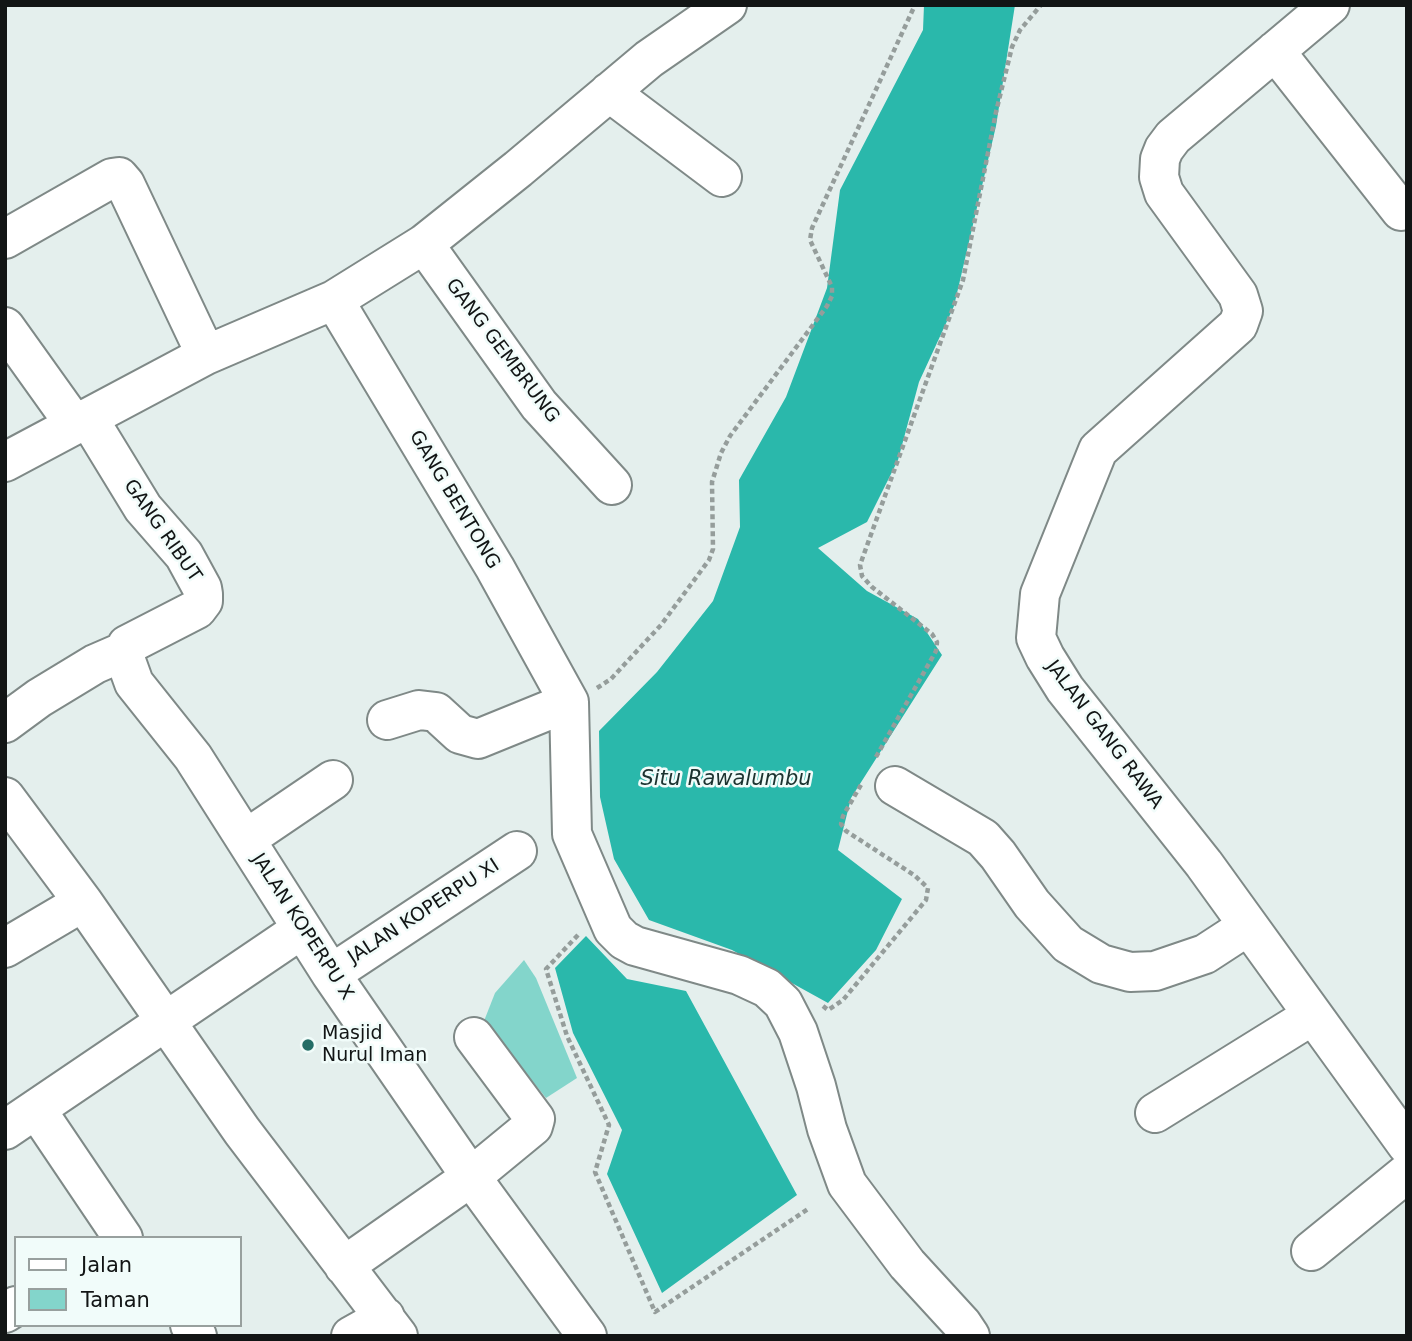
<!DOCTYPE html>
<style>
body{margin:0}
#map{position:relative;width:1412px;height:1341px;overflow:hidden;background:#e4efed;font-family:"DejaVu Sans",sans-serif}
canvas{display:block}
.frame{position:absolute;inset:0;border:7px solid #121515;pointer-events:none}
.legend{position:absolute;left:14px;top:1236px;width:228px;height:91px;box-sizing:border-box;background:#f1fcfa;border:2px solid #98a09e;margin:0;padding:9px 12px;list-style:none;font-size:21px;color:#121515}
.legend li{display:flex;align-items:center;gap:14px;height:35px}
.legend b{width:35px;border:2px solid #98a09e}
</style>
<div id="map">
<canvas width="1412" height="1341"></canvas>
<div class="frame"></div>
<ul class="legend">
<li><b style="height:9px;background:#fff"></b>Jalan</li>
<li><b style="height:19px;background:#83d5cb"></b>Taman</li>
</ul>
</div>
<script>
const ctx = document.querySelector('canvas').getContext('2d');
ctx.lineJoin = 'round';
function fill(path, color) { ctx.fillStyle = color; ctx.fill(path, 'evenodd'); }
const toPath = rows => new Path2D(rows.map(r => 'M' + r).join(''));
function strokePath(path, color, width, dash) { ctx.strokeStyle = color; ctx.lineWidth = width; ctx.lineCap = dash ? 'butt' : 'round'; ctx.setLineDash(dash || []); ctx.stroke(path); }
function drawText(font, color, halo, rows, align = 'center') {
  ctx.font = font + ' "DejaVu Sans",sans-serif'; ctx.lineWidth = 5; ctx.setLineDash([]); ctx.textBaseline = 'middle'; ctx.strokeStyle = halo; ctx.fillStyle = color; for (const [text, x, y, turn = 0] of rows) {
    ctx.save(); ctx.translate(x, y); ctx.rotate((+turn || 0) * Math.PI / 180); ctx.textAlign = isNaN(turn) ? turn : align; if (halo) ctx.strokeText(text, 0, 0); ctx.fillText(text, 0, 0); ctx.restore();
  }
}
const green = toPath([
 [524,960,536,978,577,1078,546,1098,484,1021,495,993]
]);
const water = toPath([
 [924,5,1015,5,996,126,954,306,919,382,898,460,867,522,818,548,867,591,918,619,942,655,851,798,838,850,902,899,876,950,828,1003,732,950,649,920,614,859,600,797,599,731,657,672,713,601,740,527,739,480,786,397,827,288,840,190,923,30],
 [586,936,627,979,686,991,797,1195,662,1293,607,1174,622,1130,573,1033,555,968]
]);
const path = toPath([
 [597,688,611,679,661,625,709,560,713,549,712,482,721,453,730,436,827,306,832,296,832,287,810,240,812,228,915,5],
 [876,757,936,651,937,642,932,634,872,587,862,576,860,565,963,280,996,112,1012,47,1020,30,1041,5],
 [578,935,546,969,567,1036,609,1125,595,1172,655,1312,808,1209],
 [823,1006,828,1010,843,1000,926,900,928,888,914,875,846,831,841,824,843,816,862,783]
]);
const minor = toPath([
 [1330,5,1173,137,1164,149,1160,159,1159,177,1164,193,1238,295,1243,311,1238,325,1098,450,1040,594,1036,638,1045,657,1065,689,1204,864,1407,1145],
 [1275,51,1401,211],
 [609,92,722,177],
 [5,239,112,178,119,177,125,184,206,355],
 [424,244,539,405,612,485],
 [334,300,495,568,569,702,572,834,613,929,624,940,635,946,739,975,767,988,783,1003,798,1032,816,1086,827,1129,847,1184,907,1264,962,1324,970,1336],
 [5,327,75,425],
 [88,418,143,508,184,555,202,588,203,594,203,601,197,609,127,645,125,651],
 [5,462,206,355,334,300,424,244,518,169,649,59,727,5],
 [125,651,125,658,134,683,193,757,331,974,471,1177,587,1336],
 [387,720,419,710,436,712,460,734,478,739,569,702],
 [5,723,39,698,95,664,125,651],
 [895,786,983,838,998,855,1032,904,1068,944,1101,964,1130,972,1155,971,1205,954,1248,926],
 [5,797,83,902,242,1131,398,1336],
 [246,839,333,780],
 [5,948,83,902],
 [331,974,517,851],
 [36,1109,123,1238],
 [1155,1113,1313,1015],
 [5,1130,302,929],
 [1311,1251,1407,1173],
 [344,1266,471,1177,533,1126,535,1119,474,1037],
 [5,1313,16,1306],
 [190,1325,197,1336],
 [351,1336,385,1317]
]);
const markers = [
 [308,1045,7,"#246d66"]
];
const streetNames = [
 ["GANG GEMBRUNG",502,351,53],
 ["GANG BENTONG",454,500,59],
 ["GANG RIBUT",162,531,55],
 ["JALAN GANG RAWA",1104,735,53],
 ["JALAN KOPERPU XI",424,912,-33],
 ["JALAN KOPERPU X",302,927,57]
];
const poiNames = [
 ["Masjid",322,1034],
 ["Nurul Iman",322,1056]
];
const waterNames = [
 ["Situ Rawalumbu",726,780]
];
fill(green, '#83d5cb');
fill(water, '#2ab8ab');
strokePath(minor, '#7f8987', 42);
strokePath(path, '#959d9b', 4.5, [5, 3.5]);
strokePath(minor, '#fff', 38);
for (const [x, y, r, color] of markers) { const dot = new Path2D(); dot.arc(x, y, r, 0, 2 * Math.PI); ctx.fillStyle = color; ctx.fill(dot); strokePath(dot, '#f1fcfa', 2.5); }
drawText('19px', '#121515', '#f1fcfa', streetNames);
drawText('19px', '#121515', '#f1fcfa', poiNames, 'left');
drawText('italic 21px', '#1c3330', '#f1fcfa', waterNames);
</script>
